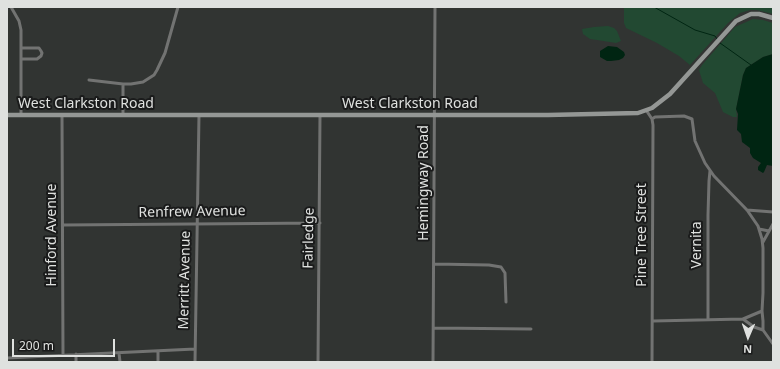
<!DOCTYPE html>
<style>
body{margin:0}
#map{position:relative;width:780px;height:369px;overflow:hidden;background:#313432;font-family:"Noto Sans",sans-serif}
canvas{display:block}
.frame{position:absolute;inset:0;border:8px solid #dfe1df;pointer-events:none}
.north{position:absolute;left:728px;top:317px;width:40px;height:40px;-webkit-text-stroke:3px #1a1b1b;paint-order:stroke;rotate:182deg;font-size:11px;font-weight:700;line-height:16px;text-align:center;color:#dfe1df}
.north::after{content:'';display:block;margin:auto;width:14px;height:18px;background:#dfe1df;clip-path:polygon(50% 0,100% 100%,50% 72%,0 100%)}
.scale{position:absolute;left:12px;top:339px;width:103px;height:18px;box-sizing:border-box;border:2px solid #dfe1df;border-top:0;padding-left:5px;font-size:12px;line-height:14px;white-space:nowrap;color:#dfe1df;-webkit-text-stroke:3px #1a1b1b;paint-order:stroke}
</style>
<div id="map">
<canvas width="780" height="369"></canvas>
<div class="frame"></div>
<div class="north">N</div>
<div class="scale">200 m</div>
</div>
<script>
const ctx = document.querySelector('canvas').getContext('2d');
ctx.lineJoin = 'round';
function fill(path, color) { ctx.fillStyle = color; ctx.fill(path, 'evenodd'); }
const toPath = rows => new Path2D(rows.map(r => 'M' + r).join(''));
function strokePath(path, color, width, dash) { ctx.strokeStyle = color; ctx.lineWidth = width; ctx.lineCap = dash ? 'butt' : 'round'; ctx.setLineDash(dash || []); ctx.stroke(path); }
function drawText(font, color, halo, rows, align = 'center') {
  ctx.font = font + ' "Noto Sans",sans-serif'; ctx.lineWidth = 4; ctx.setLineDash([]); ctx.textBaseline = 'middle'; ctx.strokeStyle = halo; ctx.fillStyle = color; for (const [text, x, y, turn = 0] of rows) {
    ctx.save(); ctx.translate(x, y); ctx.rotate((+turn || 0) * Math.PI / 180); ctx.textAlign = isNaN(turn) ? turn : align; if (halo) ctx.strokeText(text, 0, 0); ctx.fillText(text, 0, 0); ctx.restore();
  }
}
const green = toPath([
 [624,7,773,7,773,14,757,10,750,10,740,13,728,23,690,65,679,56,657,43,626,28,624,23],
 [753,19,763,20,773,23,773,54,763,57,746,68,743,75,736,109,737,117,733,117,723,112,715,93,703,83,699,70,702,65,735,27],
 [608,26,614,28,617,31,621,41,616,43,597,40,590,39,583,34,582,29,594,27]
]);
const water = toPath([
 [608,46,617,47,624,52,625,55,623,58,619,60,611,61,607,61,600,57,600,51],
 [773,54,773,166,767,165,764,172,763,173,758,170,758,167,761,163,753,158,750,153,750,148,742,142,741,134,737,130,738,114,736,109,743,75,746,68,763,57]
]);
const stream = toPath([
 [654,7,695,30,715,36,717,39],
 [720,43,751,65]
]);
const street = toPath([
 [11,7,19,21,21,30,21,115],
 [21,59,37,59,41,56,42,53,41,51,39,48,21,48],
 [89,80,123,84,131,84,143,82,154,75,157,70,165,53,178,7],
 [646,110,652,119,653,125,652,362],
 [62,115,63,355],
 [123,115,123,84],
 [652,119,655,117,684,116,692,119,695,141,705,163,714,176,747,210,758,226,762,239,763,248,763,293,762,311,743,319],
 [747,210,773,212],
 [63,225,320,223],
 [759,229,769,231],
 [763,242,773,224],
 [435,264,489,265,501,267,505,273,506,302],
 [762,311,763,321,763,330],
 [708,319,708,215,709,181,710,171],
 [653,321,743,319,754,327,763,330,773,344],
 [434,328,531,329],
 [158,351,158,362],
 [119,353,120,362],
 [76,354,76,362],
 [7,358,195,349],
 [195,362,199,115],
 [318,362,320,115],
 [433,362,435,7]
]);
const secondary = toPath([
 [7,115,548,115,638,113,652,108,670,94,736,21,751,14,759,14,773,18]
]);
const streetNames = [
 ["West Clarkston Road",86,104],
 ["West Clarkston Road",410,104],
 ["Hemingway Road",424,183,-90],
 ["Renfrew Avenue",192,212,-1],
 ["Hinford Avenue",52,235,-90],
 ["Pine Tree Street",642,235,-90],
 ["Fairledge",309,238,-89],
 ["Vernita",697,245,-90],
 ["Merritt Avenue",185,280,-89]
];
fill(green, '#224932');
fill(water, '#002512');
strokePath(stream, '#002512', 1);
strokePath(street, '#727372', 3);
strokePath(secondary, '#949795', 4.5);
drawText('14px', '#dfe1df', '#1a1b1b', streetNames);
</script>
